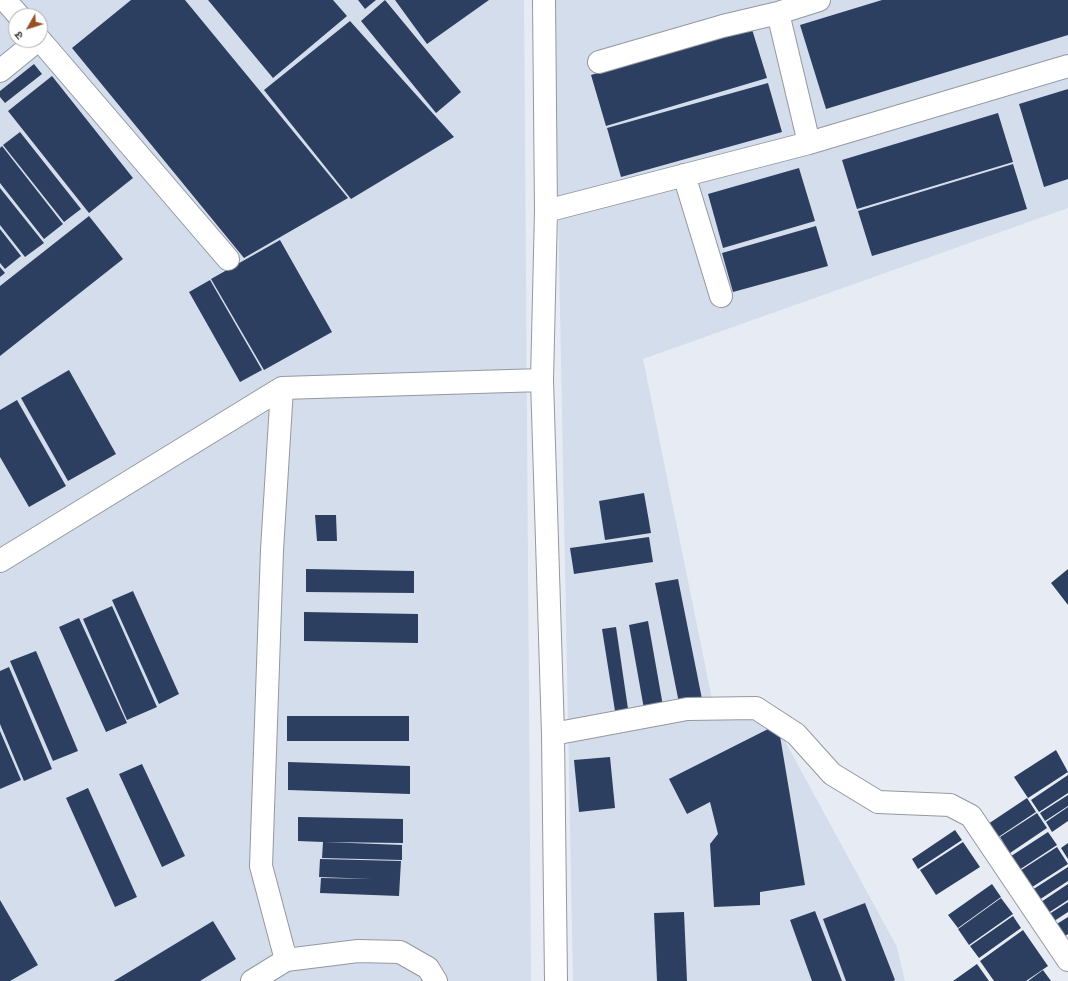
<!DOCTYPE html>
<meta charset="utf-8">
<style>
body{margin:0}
#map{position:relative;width:1068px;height:981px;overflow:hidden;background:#e7ecf4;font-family:Roboto,"Noto Sans Devanagari",sans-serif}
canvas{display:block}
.north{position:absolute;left:8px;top:8px;width:40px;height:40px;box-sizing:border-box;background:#fff;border:1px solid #aeafb0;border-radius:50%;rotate:231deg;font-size:11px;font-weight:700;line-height:16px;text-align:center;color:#343639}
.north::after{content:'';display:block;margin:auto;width:14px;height:18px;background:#965225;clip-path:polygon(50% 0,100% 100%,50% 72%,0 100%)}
</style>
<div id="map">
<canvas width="1068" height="981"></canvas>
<div class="north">उ</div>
</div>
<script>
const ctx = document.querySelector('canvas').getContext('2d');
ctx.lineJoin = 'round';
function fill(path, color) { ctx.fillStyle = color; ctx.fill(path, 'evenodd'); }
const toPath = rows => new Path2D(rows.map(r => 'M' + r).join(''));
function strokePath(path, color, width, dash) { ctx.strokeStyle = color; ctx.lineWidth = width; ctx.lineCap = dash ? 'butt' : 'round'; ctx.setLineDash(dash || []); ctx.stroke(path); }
const built = toPath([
 [0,0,524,0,531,981,0,981],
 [16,16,40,16,40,40,16,40],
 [554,0,1068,0,1068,208,643,359,716,719,767,708,897,947,905,981,573,981]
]);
const building = toPath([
 [131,0,185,0,348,198,244,258,72,48],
 [208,0,333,0,347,16,273,78],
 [358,0,376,0,365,9],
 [385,0,461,92,436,113,361,21],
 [395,0,489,0,427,44],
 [882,0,1068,0,1068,35,826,109,800,25],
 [350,21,454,137,351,199,264,90],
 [751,26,767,78,606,126,591,75],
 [34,64,42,74,5,103,0,97,0,91],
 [52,76,133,178,89,213,8,111],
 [768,83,782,132,621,177,607,128],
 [1068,89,1068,179,1044,187,1019,104],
 [998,113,1013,162,857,209,842,160],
 [20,132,81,209,64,222,3,145],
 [2,146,63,224,44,239,0,183,0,148],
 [1013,164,1027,209,872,256,858,211],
 [799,168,815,221,723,248,708,194],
 [0,188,44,243,25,257,0,225],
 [89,216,123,259,0,356,0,286],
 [816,226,828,266,733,292,722,253],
 [0,229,21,256,5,269,0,263],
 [280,240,332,332,264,370,211,279],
 [0,267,5,273,0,277],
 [210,280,262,370,240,382,189,292],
 [69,370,116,454,68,481,21,398],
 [17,400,66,486,29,507,0,457,0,410],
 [644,493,651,533,605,540,599,501],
 [315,515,336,515,337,541,317,541],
 [649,537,653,562,574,574,570,548],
 [306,569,414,571,414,593,306,592],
 [1068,569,1068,605,1051,583],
 [678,579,702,699,679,703,655,583],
 [133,591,179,694,159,704,112,600],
 [112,606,157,707,127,720,83,619],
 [304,612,418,614,418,643,304,641],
 [79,618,127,723,106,732,59,627],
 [648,621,663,706,644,709,629,625],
 [616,627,628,709,615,711,602,629],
 [36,651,78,751,53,761,10,661],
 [9,667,52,769,24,781,0,724,0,671],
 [287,716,409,716,409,741,287,741],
 [778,724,805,885,760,892,760,905,714,907,710,844,718,834,710,802,687,814,669,779],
 [0,731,21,780,0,789],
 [1056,750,1068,772,1028,798,1014,777],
 [610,757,615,808,579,812,574,760],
 [288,762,410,766,410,794,288,790],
 [142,764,185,856,162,867,119,774],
 [1068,775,1068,793,1039,812,1031,800],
 [88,788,137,897,115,907,66,798],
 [1068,795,1068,806,1045,821,1040,813],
 [1027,798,1036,812,997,838,988,824],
 [1068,807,1068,821,1052,832,1046,822],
 [1037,813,1047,828,1010,853,1000,837],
 [298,817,403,819,403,843,325,842,402,845,402,860,322,858,323,842,298,841],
 [955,830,962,840,918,869,912,859],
 [1048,832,1057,845,1013,874,1005,860],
 [963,842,980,867,936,895,920,870],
 [1068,843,1068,859,1061,848],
 [1057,847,1068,864,1026,891,1015,874],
 [320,859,401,861,399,896,320,893,321,878,373,879,319,877],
 [1068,867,1068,881,1039,900,1032,890],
 [992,884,1001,897,958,928,948,915],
 [1068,884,1068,900,1042,917,1035,906],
 [1001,898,1013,914,969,945,958,929],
 [0,900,38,965,10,981,0,981],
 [1068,902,1068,912,1048,925,1043,918],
 [865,903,895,980,893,981,846,981,823,919],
 [815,911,842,981,812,981,790,920],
 [684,912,687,981,657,981,654,913],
 [1013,916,1021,928,979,958,970,946],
 [1068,917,1068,934,1060,940,1052,927],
 [213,921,236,959,200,981,114,981],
 [1023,930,1048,966,1026,981,994,981,980,961],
 [977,964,989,981,953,981],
 [1043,970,1051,981,1028,981]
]);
const minor = toPath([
 [5,0,19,16],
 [544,0,546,211,542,380,553,734,556,981],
 [778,13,809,143],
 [40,40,228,259],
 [599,62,723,26,778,13,819,0],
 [0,71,38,40],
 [684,175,721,296],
 [546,211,809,143,1068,66],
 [282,388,272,550,261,866,286,960],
 [0,561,282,388,542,380],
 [553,734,687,709,756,708,796,734,832,774,878,802,950,805,971,816,1068,960],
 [252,981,286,960,358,951,400,952,428,968,436,981]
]);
fill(built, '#d4ddeb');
fill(building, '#2d3f60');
strokePath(minor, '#94989f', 24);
strokePath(minor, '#fff', 22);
</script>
